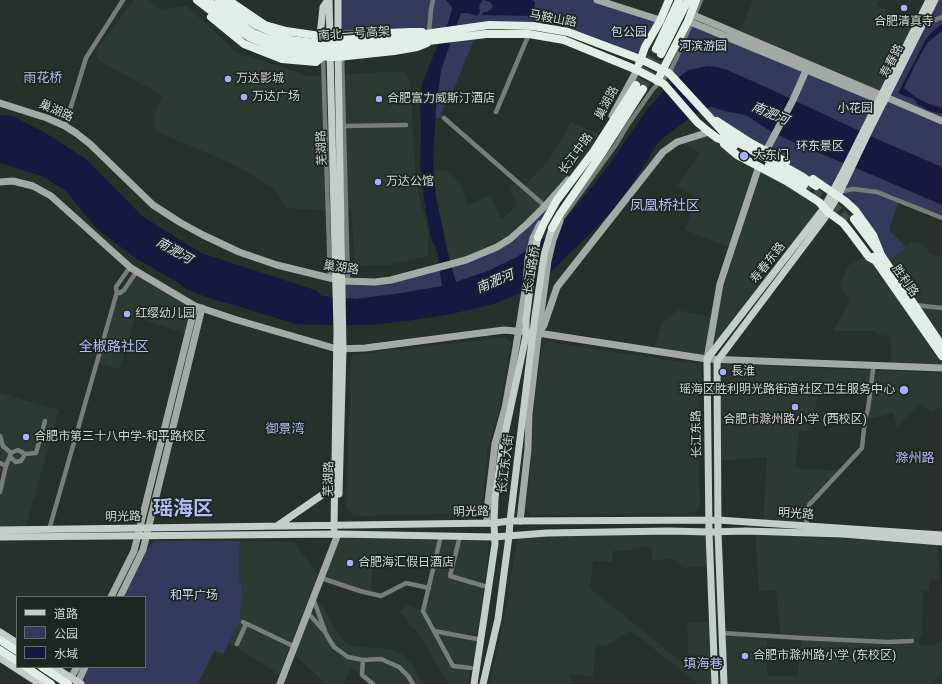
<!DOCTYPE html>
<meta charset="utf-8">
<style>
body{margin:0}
#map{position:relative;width:942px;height:684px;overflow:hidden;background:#28302a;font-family:Arial,"Noto Sans SC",sans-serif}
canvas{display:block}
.legend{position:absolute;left:16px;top:596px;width:130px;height:72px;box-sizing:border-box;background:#1e2621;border:1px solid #656c67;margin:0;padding:5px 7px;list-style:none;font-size:12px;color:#cfd5d1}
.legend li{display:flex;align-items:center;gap:8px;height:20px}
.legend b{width:20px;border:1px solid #656c67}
</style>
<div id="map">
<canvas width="942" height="684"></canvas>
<ul class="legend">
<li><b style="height:5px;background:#c4cdc7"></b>道路</li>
<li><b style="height:11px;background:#35395c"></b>公园</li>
<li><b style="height:11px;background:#17183f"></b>水域</li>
</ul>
</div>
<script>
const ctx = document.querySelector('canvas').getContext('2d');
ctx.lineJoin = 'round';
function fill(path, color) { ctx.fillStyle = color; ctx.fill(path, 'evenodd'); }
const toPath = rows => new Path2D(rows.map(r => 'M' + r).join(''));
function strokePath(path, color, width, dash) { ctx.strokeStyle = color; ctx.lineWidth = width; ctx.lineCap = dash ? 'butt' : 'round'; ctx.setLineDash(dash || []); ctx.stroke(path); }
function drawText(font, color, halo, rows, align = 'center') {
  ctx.font = font + ' Arial,"Noto Sans SC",sans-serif'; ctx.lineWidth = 3.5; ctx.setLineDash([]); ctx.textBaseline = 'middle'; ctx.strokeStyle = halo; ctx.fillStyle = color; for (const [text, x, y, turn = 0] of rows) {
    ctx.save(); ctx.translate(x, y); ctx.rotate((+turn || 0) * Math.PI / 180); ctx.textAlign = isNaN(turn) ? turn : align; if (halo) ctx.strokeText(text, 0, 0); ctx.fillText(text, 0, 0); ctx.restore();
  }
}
const built = toPath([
 [134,0,148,0,162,9,187,6,236,52,309,76,405,71,410,80,416,182,428,232,428,256,388,265,355,266,351,209,316,210,286,208,273,188,233,164,156,131,153,118,162,95,99,61,95,52],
 [750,0,879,0,876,7,881,7,917,23,881,95,738,34,753,1],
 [571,122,601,135,562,187,510,239,466,260,450,260,436,197,434,170,447,171,460,183,468,206,490,194,501,219,517,206,509,186,516,181,523,187,548,161],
 [709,132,824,208,707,359,653,351,662,322,678,310,714,318,732,248,685,230,696,198,677,185,701,153,677,142],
 [910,242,926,245,930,254,942,257,942,346,886,263,906,247],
 [867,255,942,356,942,368,892,366,890,336,878,335,875,331,833,331,850,301,839,286,848,266],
 [137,271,195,306,188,334,135,317,120,369,97,363,117,292,120,293],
 [506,337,511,343,498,414,487,451,482,511,481,513,355,516,346,508,351,358,354,355],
 [548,342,696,364,701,372,698,417,700,508,694,513,531,515,526,508,532,449,534,405,542,347],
 [717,364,942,373,942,407,931,412,920,403,897,427,893,413,865,420,870,395,818,392,812,431,799,431,795,468,840,471,809,505,807,526,763,523,767,457,717,461],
 [0,393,59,410,25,530,0,530,0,482,2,475,0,474],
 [755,531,937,542,939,579,930,580,929,591,923,591,922,637,913,641,923,645,935,645,942,641,942,674,929,684,724,684,722,633,767,636,767,675,797,677,802,638,781,637,776,590,759,591],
 [709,532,710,566,683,568,674,559,652,560,652,547,633,548,633,550,613,551,612,562,593,561,590,588,689,668,687,622,713,622,715,684,699,684,631,631,605,646,596,645,593,676,571,674,571,684,489,684,491,677,507,603,518,535],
 [338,534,487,536,489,550,476,643,468,684,449,684,416,629,413,629,400,611,408,605,423,611,435,560,373,556,371,593,321,578],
 [240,541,294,542,318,575,279,674,229,643,241,619,240,612,243,593,239,577],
 [313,598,324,608,333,626,345,642,354,646,391,649,402,654,412,665,424,684,373,684,362,675,351,668,343,684,326,684,292,652]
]);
const green = toPath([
 [338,0,590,0,660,21,640,59,568,32,489,25,437,32,339,35],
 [935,0,942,0,942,218,899,201,889,230,906,247,886,263,873,235,838,196,884,102,898,103,886,97],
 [692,22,879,100,833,193,807,175,708,116,669,73],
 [476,35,451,96,446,95,441,118,435,118,436,107,441,70,452,38],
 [560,193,531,248,517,257,488,271,443,286,402,293,356,299,342,298,342,281,391,280,450,260,466,260,497,247],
 [154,541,240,541,239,577,243,593,240,612,241,619,223,654,214,651,198,684,81,684,89,667,145,667,145,597,124,597,148,549]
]);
const water = toPath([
 [446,0,532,0,535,2,533,16,482,15,483,12,486,12,492,9,493,6,490,2,483,0,479,6,480,11,479,14,477,16,468,13,461,13,441,70,436,107,433,165,436,197,447,250,456,282,488,271,517,257,543,239,570,214,606,169,649,107,667,88,676,79,689,70,707,66,717,67,727,70,759,84,877,139,942,167,942,205,863,171,797,144,770,131,746,115,728,112,712,107,703,109,687,120,659,141,638,175,617,205,595,229,553,270,530,289,494,304,451,314,407,321,372,325,322,325,296,324,227,303,206,297,186,289,180,284,134,257,96,228,66,191,42,176,0,163,0,115,13,116,47,134,86,159,142,216,201,253,315,290,322,296,356,299,402,293,442,286,437,251,431,238,424,200,420,164,421,134,420,99,422,84,432,59,449,20,452,10,452,7],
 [942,24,942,31,928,42,915,65,904,88,917,98,929,104,942,108,942,114,927,110,917,104,914,99,902,95,898,93,926,39,932,32]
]);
const highwayTunnel = toPath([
 [636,85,656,49],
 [643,89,661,54],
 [804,185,832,202,848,220]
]);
const street = toPath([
 [927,18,935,20,942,17],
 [429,32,431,9,433,0],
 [323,56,330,279],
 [342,56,348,282],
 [496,112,529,34],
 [444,118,545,206],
 [65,126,86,58,123,0],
 [344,126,406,125],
 [839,192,853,189,877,192,942,218],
 [561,220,615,146,627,126,653,89,669,73,677,57,701,0],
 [130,267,116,287,116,289,117,292,120,293,124,290,137,271],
 [914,305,942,308],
 [0,436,3,446,11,453,6,466,0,492],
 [11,453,18,450,25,454],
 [10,457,16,462,21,461,25,454,36,453,45,421],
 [0,463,6,466],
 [807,526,806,516,809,505,862,448,865,420,868,409,873,370],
 [49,530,117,292],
 [441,536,423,611,453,666,471,668],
 [460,536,450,576,484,586],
 [321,578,360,591,381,596,406,583,429,588],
 [313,598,326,634,334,647,348,657,363,660,381,659,399,667,408,676,413,684],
 [308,613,325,632],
 [243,622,291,645],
 [434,631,477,639],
 [722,633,802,638,888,642,912,641],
 [237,644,246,624],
 [363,660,362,675,373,684]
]);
const secondary = toPath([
 [597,0,660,20],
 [691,14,942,121],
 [688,21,884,102],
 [0,103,47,118,65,126,76,133,90,144,153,205,181,223,203,235,239,252,277,265,342,281,375,282,391,280,466,260,497,247,510,239,527,224,545,206,568,180],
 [612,116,637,70],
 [766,151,793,100,808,66],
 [0,182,13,181,33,186,51,196,131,268,195,306,237,320,337,349,365,348,504,330,538,333,707,359,942,368],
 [540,331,544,325,557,287,663,152,677,142,709,132],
 [707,359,720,284,759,166],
 [520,521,528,449,529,414,540,320,548,261,553,240,560,221],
 [487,523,487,511,495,444,505,408,516,347,526,284,528,259,533,238,540,224],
 [111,597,134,551,195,306],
 [120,597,143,550,202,308],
 [67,682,73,674,77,667],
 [77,684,85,667],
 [280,684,338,534]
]);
const primary = toPath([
 [329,0,330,40],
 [338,0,338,40],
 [320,36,323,7,328,0],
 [338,52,343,349,339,494],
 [330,53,337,330,334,528],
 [277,526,335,486],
 [0,530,494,523,510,521,718,520,942,535],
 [0,537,338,534,494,537,547,533,669,531,709,532,746,531,843,534,942,542],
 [0,632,17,643],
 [0,658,40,684],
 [54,667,81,684],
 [474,684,484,618,495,544,494,523,495,498,503,443,526,336,526,320,534,256,538,237],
 [483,684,498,619,509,536,510,521,535,316,544,255,552,228],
 [715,684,709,532,707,359,824,208,841,176,929,0],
 [724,684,718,532,717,364,718,360,824,219,838,196,869,131,935,0]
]);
const highway = toPath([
 [197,0,218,16,249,37,283,51,330,57,338,57,394,51,417,47,427,43],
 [228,0,265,25,286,31,320,36,410,32,422,32],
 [211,17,244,44,282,59,316,62,323,56],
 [418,35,489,25,533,26,568,32,640,59,669,73,725,134,735,141,764,157,789,169,803,177,816,186],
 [420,42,486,34,529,34,564,40,637,70,664,84,697,122,709,132,717,138,727,142,734,146],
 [656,49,679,0],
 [661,54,688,0],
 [639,64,645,47,660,21,669,0],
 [657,81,688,21,696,0],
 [717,121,751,143,786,162],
 [724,144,737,155,786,181,819,202,828,212,843,223,851,233,869,257,876,261],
 [769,165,804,185],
 [813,179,845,201,855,210,873,235,881,255],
 [854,219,881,255,942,346],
 [552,228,560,214,602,153,643,89],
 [538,237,544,223,557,200,594,151,636,85],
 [873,257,942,356],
 [0,640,17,651],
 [0,650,17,661],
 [26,667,51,684]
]);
const highwayBridge = toPath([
 [207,0,253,33,288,47,321,50,356,49,391,44,420,42],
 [219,0,256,25,291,40,314,43,367,41,418,35],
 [42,667,68,684]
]);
const markers = [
 [904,8,4,"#a7b0fc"],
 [228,79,4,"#a7b0fc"],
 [244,97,4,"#a7b0fc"],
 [379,99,4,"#a7b0fc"],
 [744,156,5,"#a7b0fc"],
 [378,182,4,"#a7b0fc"],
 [127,314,4,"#a7b0fc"],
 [723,372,4,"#a7b0fc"],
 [904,390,5,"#a7b0fc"],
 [795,407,4,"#a7b0fc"],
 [26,437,4,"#a7b0fc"],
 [350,563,4,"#a7b0fc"],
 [745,656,4,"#a7b0fc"]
];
const streetNames = [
 ["马鞍山路",553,19,10],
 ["南北一号高架",354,34,-4],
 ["寿春路",892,61,-63],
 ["巢湖路",607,103,-62],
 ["巢湖路",56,111,24],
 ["芜湖路",322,148,-92],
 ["长江中路",576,154,-54],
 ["寿春东路",768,263,-52],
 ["巢湖路",341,268,8],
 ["长江路桥",532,270,-80],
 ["胜利路",905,281,55],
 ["长江东路",697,434,-91],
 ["长江东大街",506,464,-83],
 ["芜湖路",329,479,-89],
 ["明光路",471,512,-1],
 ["明光路",796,514,4],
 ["明光路",123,517,-1]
];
const poiNames = [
 ["合肥清真寺",904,22,"center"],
 ["万达影城",236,79],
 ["万达广场",252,97],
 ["合肥富力威斯汀酒店",387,99],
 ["大东门",753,156],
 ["万达公馆",386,182],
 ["红缨幼儿园",135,314],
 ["長淮",731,372],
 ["瑶海区胜利明光路街道社区卫生服务中心",895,390,"right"],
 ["合肥市滁州路小学 (西校区)",795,420,"center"],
 ["合肥市第三十八中学-和平路校区",34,437],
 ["合肥海汇假日酒店",358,563],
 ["合肥市滁州路小学 (东校区)",753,656]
];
const parkNames = [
 ["包公园",629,33],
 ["河滨游园",703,47],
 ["小花园",855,109],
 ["环东景区",820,147],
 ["和平广场",194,596]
];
const neighbourhoodNames = [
 ["雨花桥",43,78],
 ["御景湾",285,429],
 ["滁州路",915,458],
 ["填海巷",703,664]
];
const waterNames = [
 ["南淝河",770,114,23],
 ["南淝河",174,251,30],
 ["南淝河",495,282,-23]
];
const quarterNames = [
 ["凤凰桥社区",665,206],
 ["全椒路社区",114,347]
];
const townNames = [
 ["瑶海区",183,509]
];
fill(built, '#2c3a31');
fill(green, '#35395c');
fill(water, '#17183f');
strokePath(highwayTunnel, '#414943', 8, [8, 4]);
strokePath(street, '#797d7a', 4.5);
strokePath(secondary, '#a3aaa5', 7);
strokePath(primary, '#c4cdc7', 7);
strokePath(highway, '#e1ede5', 8);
strokePath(highwayBridge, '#e1ede5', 8);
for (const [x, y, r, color] of markers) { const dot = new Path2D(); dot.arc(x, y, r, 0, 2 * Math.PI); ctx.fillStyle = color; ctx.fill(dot); strokePath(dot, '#1e2621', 1.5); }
drawText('12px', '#cfd5d1', '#1e2621', streetNames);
drawText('12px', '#cfd5d1', '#1e2621', poiNames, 'left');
drawText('12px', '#d0d5f2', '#1e2621', parkNames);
drawText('13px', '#b3bbf3', '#1e2621', neighbourhoodNames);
drawText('italic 13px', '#d7dcfa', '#1e2621', waterNames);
drawText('14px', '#b3bbf3', '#1e2621', quarterNames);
drawText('bold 20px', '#b3bbf3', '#1e2621', townNames);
</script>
